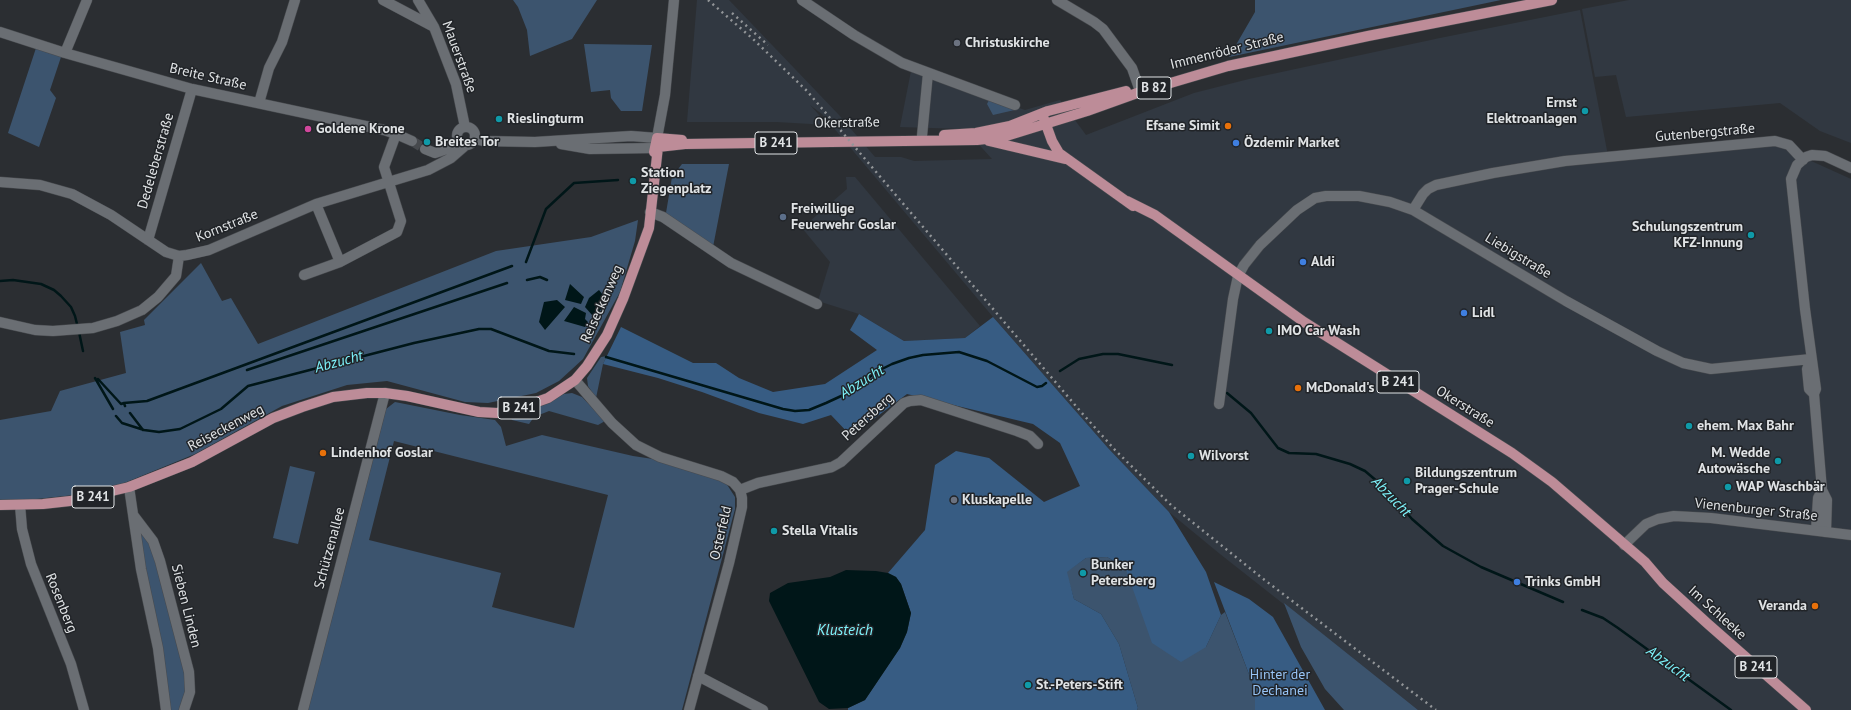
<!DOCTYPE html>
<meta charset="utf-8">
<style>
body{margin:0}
canvas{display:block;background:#2b2e32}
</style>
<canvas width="1851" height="710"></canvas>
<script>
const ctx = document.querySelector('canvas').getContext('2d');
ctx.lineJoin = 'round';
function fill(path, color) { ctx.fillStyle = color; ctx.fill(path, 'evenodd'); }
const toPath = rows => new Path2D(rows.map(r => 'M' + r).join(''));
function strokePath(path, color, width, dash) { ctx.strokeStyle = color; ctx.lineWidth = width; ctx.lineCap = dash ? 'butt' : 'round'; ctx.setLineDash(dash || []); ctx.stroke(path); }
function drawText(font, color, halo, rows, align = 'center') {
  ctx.font = font + ' "PT Sans",sans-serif'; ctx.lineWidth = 3; ctx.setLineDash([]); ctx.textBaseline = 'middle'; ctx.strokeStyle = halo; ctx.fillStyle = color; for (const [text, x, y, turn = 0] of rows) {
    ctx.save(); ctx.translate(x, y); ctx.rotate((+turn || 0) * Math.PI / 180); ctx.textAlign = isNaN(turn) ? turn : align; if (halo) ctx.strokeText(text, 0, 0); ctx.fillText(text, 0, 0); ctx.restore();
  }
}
const built = toPath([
 [697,0,729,0,839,115,875,157,901,157,914,161,992,159,965,129,900,127,911,71,1025,110,1060,100,1086,135,1194,93,1249,79,1440,38,1580,10,1609,161,1778,146,1851,179,1851,710,1418,710,1220,554,1169,512,1108,448,993,317,822,114,810,105,828,125,777,122,687,122],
 [1629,0,1851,0,1851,143,1820,131,1780,103,1626,117,1616,75,1595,77,1582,9],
 [846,177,855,177,980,326,965,338,904,341,859,314,818,301,830,262,802,228,847,189]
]);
const green = toPath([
 [513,0,597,0,572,39,530,56,527,30,518,7],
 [1255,0,1501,0,1229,57,1255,12],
 [584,44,652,45,642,111,621,111,611,98,610,90,591,92],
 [36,48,61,57,50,90,56,98,39,147,8,133],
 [989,100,991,100,1019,109,993,115,987,104],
 [682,164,729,164,713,247,666,213,672,177],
 [638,220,635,241,620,292,583,359,559,381,536,393,488,403,465,402,387,381,347,385,282,406,195,454,117,486,75,495,27,500,0,500,0,420,51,411,60,391,126,373,120,332,145,325,144,320,201,263,222,301,231,298,258,344,496,251,591,237],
 [607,356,603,364,596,398,588,386,587,378,601,357],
 [572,393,582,397,605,421,598,425,549,411,534,417,529,424,512,420,510,417,531,414,530,410,564,394],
 [395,402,460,415,495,420,501,427,506,446,542,435,633,456,653,459,716,478,726,483,735,497,735,509,682,710,308,710,386,409],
 [394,441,608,495,574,628,492,607,501,573,369,540],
 [290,466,315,472,298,544,273,538],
 [133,516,153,541,189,672,184,710,166,710],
 [1107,557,1125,567,1206,647,1221,615,1225,612,1255,690,1255,710,1137,710,1138,708,1119,644,1101,614,1074,599,1066,572,1086,558],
 [1284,603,1418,710,1344,710,1325,689,1301,647]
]);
const forest = toPath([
 [859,314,904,341,965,338,993,317,1108,448,1169,512,1206,572,1221,615,1206,647,1181,662,1152,643,1125,567,1107,557,1086,558,1067,572,1074,599,1101,614,1119,644,1138,708,1137,710,848,710,848,708,865,700,900,648,907,632,911,613,901,584,896,577,888,573,925,530,935,465,956,451,989,458,1044,502,1080,486,1060,443,1033,424,907,394,851,436,831,415,803,424,759,413,702,392,658,378,603,364,621,327,693,363,716,363,739,378,773,392,825,384,877,350,850,330],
 [1214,582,1249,599,1273,617,1325,710,1255,710,1255,690]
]);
const water = toPath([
 [570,284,584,297,581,304,565,300],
 [599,290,607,300,599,312,592,315,585,307,589,298],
 [557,300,565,307,545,330,539,322,544,302],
 [574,307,586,313,585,319,588,322,585,327,564,321],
 [846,570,876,571,888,573,896,577,901,584,911,613,907,632,900,648,865,700,848,708,829,709,819,702,769,601,770,593,788,583,830,577]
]);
const stream = toPath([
 [526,262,546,209,574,183,618,180],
 [527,280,540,277,547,280],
 [0,281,13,280,41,284,54,290,61,296,71,307,75,316,78,328],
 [79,332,83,351],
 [606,357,783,409,795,411,809,410,826,403,852,391,876,372,892,364,909,358,923,355,959,352,987,361,1037,387,1042,386,1046,383],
 [247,370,507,283],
 [1060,371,1079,359,1103,354,1118,354,1172,365],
 [95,378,113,409],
 [98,379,121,404,124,403,125,406],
 [1227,393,1251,413,1278,448,1289,453,1316,454,1350,464,1365,471,1385,488,1412,519,1443,546,1481,567,1563,602],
 [124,403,147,401,512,266],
 [130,413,143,430],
 [116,416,122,423,144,430,159,432,180,429,221,409,248,386,414,343,479,329,491,329,549,351,574,354],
 [1582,610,1603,618,1618,628,1731,710]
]);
const streetTunnel = toPath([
 [412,141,425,149]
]);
const street = toPath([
 [383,0,434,27],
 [418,0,434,27,456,84,465,127],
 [802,0,854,35,902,63,1015,105],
 [1057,0,1094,22,1103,29,1132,68,1139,88],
 [0,32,65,53,192,89,384,130,396,134,412,141],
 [65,53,87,0],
 [259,103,269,68,282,42,295,0],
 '457 136a9 9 0 1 1 18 0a9 9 0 1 1-18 0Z',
 [922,136,928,73],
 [475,139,483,141,535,142,631,136,657,138],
 [561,144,590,149,655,148],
 [425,149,435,153,447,149,458,140],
 [0,182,40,185,72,194,111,215,166,252,179,256,187,255,209,250,316,204,428,170,451,158,466,145],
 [316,204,340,262],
 [1413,210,1423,194,1428,189,1436,185,1493,173,1565,161,1775,141,1789,145,1803,160],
 [650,212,663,217,731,263,817,304],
 [148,240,192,89],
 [304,275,340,262,397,232,401,221,384,167,396,134],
 [0,322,35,330,53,331,93,328,117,321,142,310,158,297,176,276,179,256],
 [1811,359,1807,369,1809,389,1814,394],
 [575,380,612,423,636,445,660,457,721,476,733,482,740,490,742,498,742,507,729,563,689,710],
 [1219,404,1233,299,1238,276,1244,265,1260,245,1297,210,1315,198,1326,196,1359,196,1390,202,1413,210,1566,301,1657,351,1683,363,1711,369,1811,359],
 [129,487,141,569,158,648,166,710],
 [740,490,758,483,832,467,841,462,904,403,910,401,921,400,1017,431,1030,436,1038,444],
 [1822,490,1827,500,1826,532],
 [20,505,22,529,31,564,71,664,84,710],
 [134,516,153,541,160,561,189,672,190,692,184,710],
 [1816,530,1818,498,1822,490,1814,394,1816,389,1805,309,1791,179,1797,165,1806,157,1812,155,1825,156,1851,168],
 [698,676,763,710],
 [303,710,385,393]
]);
const secondary = toPath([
 [657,138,665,95,674,0],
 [1624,545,1646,524,1658,519,1674,516,1711,518,1851,535]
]);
const primary = toPath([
 [1044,119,1052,141,1059,153,1133,206],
 [944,135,976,133,1010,126,1048,111,1126,91],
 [989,141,1065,159],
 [654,152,657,138,682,140],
 [1127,201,1155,215,1304,322,1512,453,1552,482,1645,562,1663,583,1708,624,1806,710],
 [0,505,43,504,70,501,129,487,192,462,273,418,302,407,333,397,367,393,385,393,407,396,479,412,497,413,534,403,548,398,575,380,587,366,607,335,623,299,649,228,658,147,685,144,977,140,1003,137,1087,111,1140,92,1228,66,1368,36,1552,0]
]);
const rail = toPath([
 [708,0,753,39,807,91,1081,412,1115,450,1171,505,1262,578,1436,710],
 [732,13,768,45]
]);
const markers = [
 [957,43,4,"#6b7280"],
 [1585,111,4,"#0f9aa8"],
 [499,119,4,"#0f9aa8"],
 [1228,126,4,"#e8710a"],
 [308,129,4,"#d1479c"],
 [427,142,4,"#0f9aa8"],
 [1236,143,4,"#3f7fe0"],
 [633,181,4,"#0f9aa8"],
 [783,217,4,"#5c6f8a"],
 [1751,235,4,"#0f9aa8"],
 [1303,262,4,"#3f7fe0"],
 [1464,313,4,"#3f7fe0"],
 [1269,331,4,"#0f9aa8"],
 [1298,388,4,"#e8710a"],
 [1689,426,4,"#0f9aa8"],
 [323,453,4,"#e8710a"],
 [1191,456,4,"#0f9aa8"],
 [1778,461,4,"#0f9aa8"],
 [1407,481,4,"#0f9aa8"],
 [1728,487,4,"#0f9aa8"],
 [954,500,4,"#6b7280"],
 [774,531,4,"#0f9aa8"],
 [1083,573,4,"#0f9aa8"],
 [1517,582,4,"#3f7fe0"],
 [1815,606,4,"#e8710a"],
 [1028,685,4,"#0f9aa8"]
];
const shields = [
 [1154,88,34],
 [776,143,42],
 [1398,382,42],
 [519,408,42],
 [93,497,42],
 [1756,667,42]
];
const shieldNames = [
 ["B 82",1154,88],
 ["B 241",776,143],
 ["B 241",1398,382],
 ["B 241",519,408],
 ["B 241",93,497],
 ["B 241",1756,667]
];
const poiNames = [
 ["Christuskirche",965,43],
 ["Ernst",1577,103,"right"],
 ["Elektroanlagen",1577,119,"right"],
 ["Rieslingturm",507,119],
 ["Efsane Simit",1220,126,"right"],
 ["Goldene Krone",316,129],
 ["Breites Tor",435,142],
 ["Özdemir Market",1244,143],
 ["Station",641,173],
 ["Ziegenplatz",641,189],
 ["Freiwillige",791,209],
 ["Feuerwehr Goslar",791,225],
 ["Schulungszentrum",1743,227,"right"],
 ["KFZ-Innung",1743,243,"right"],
 ["Aldi",1311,262],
 ["Lidl",1472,313],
 ["IMO Car Wash",1277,331],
 ["McDonald's",1306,388],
 ["ehem. Max Bahr",1697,426],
 ["Lindenhof Goslar",331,453],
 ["M. Wedde",1770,453,"right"],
 ["Autowäsche",1770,469,"right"],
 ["Wilvorst",1199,456],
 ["Bildungszentrum",1415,473],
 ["Prager-Schule",1415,489],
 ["WAP Waschbär",1736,487],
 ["Kluskapelle",962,500],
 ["Stella Vitalis",782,531],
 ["Bunker",1091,565],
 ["Petersberg",1091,581],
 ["Trinks GmbH",1525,582],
 ["Veranda",1807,606,"right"],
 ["St.-Peters-Stift",1036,685]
];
const streetNames = [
 ["Immenröder Straße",1227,51,-14],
 ["Mauerstraße",459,57,70],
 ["Breite Straße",208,77,13],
 ["Okerstraße",847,123,-1],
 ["Gutenbergstraße",1705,133,-5],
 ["Dedeleberstraße",156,161,-74],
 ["Kornstraße",227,226,-22],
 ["Liebigstraße",1518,256,31],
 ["Reiseckenweg",602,304,-66],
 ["Okerstraße",1465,407,32],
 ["Petersberg",868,417,-42],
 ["Reiseckenweg",226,428,-28],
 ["Vienenburger Straße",1756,510,6],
 ["Osterfeld",721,533,-77],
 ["Schützenallee",330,548,-75],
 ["Rosenberg",61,603,68],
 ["Sieben Linden",186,606,76],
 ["Im Schleeke",1717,613,42]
];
const parkNames = [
 ["Hinter der",1280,675],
 ["Dechanei",1280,691]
];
const waterNames = [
 ["Abzucht",339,362,-15],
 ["Abzucht",862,382,-32],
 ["Abzucht",1391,497,46],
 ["Klusteich",845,631],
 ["Abzucht",1668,664,36]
];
fill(built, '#313841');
fill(green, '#3c546e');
fill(forest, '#375c83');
fill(water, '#001618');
strokePath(stream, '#001618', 2.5);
strokePath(streetTunnel, '#46494d', 10, [10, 5]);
strokePath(street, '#484b4f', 11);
strokePath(secondary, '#484b4f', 11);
strokePath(primary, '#484b4f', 11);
strokePath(street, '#6a6e73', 10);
strokePath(secondary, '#6a6e73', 10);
strokePath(primary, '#bd8c98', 10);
strokePath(rail, '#929598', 2.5, [2, 4]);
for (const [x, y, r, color] of markers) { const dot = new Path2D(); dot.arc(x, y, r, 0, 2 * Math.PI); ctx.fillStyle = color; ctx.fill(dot); strokePath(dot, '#212428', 1.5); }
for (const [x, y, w] of shields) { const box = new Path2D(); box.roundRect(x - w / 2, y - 11, w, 22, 3); ctx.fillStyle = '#212428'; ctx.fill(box); strokePath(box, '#e0e3e5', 1); }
drawText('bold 13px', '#e0e3e5', null, shieldNames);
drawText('bold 14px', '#e0e3e5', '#212428', poiNames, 'left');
drawText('14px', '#e0e3e5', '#212428', streetNames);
drawText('14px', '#97c4f6', '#212428', parkNames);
drawText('italic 15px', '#7ef4fc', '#212428', waterNames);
</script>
